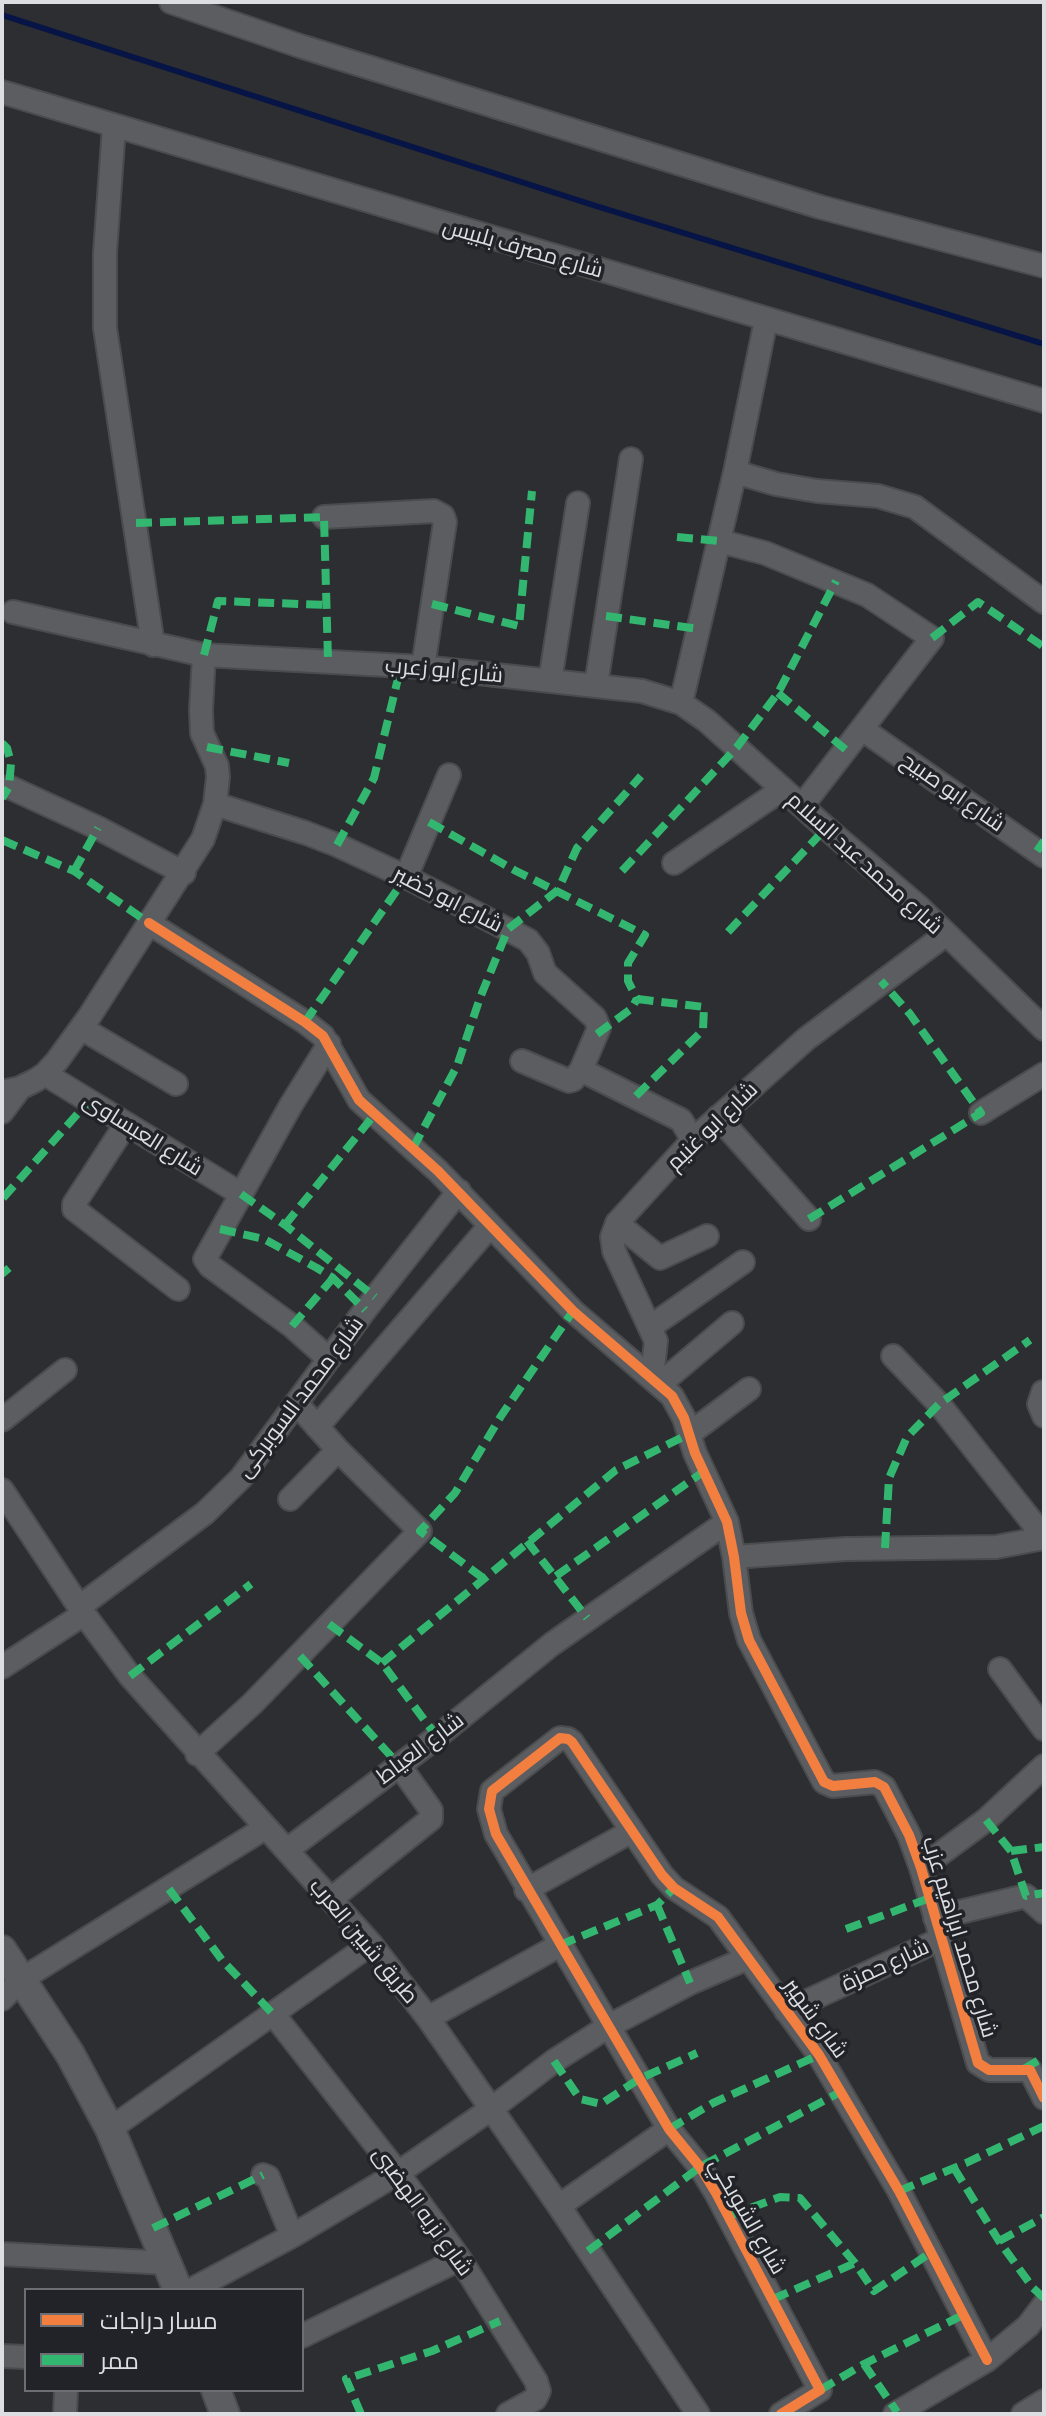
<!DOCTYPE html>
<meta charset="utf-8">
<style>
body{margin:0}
#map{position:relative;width:1046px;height:2416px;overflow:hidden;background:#2c2e31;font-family:Commissioner,Cairo,sans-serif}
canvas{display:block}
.frame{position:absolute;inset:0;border:4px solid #dcdee2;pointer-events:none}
.legend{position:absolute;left:24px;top:2288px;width:280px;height:104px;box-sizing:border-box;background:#212329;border:2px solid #6c6e73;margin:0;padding:10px 14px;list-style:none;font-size:24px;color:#dcdee2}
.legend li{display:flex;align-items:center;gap:16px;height:40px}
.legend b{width:40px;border:2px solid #6c6e73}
</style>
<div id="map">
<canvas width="1046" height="2416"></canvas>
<div class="frame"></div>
<ul class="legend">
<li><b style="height:10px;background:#f27e40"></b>مسار دراجات</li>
<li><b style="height:10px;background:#33b770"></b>ممر</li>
</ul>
</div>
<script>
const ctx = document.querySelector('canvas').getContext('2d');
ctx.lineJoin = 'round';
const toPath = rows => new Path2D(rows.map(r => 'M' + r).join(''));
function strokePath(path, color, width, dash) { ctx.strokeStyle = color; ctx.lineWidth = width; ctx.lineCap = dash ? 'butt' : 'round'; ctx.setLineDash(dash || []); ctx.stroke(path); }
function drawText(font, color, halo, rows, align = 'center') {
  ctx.font = font + ' Commissioner,Cairo,sans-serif'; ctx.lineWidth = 7; ctx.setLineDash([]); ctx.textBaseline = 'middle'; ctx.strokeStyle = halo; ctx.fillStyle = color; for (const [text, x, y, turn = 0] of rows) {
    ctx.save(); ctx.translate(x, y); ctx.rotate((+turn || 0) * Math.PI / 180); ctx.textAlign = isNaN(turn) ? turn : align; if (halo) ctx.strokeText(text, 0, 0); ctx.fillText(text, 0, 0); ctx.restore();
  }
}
const stream = toPath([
 [2,15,596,206,1044,344]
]);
const minor = toPath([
 [171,2,300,46,820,207,1044,266],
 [2,92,1044,401],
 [114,127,105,253,105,328,153,645],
 [735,472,776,484,817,491,878,496,915,507,1044,602],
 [324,517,434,511,443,516,445,522,423,667],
 [719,541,765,553,867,595,932,638,802,806],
 [13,612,204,655,423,667,642,691,681,703,707,721,826,828,920,908,1044,1029],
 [550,681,578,503],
 [596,685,631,459],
 [681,703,735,472,766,320],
 [862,729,1044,856],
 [9,787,98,828,184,873],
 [215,804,306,833,337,845,406,877,528,940,538,953,545,973,595,1018,599,1028,581,1070,573,1080,569,1081,522,1061],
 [674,863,783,789],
 [406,877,449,775],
 [149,923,305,1022,323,1036,359,1100,438,1171,573,1311,672,1396,684,1418,695,1453,727,1522,734,1557,741,1613,749,1640,824,1782,833,1786,875,1782,884,1787,909,1835,921,1868,978,2063,989,2070,1030,2070,1044,2098],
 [81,1028,176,1084],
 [581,1070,681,1120,693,1140],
 [45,1074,241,1194],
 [2,1092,20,1088,36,1080,45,1074,57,1061,89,1017,203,839,215,804,218,777,217,766,202,733,201,710,204,655],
 [2,1112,20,1088],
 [981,1113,1044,1074],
 [718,1117,809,1219],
 [126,1124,74,1204,74,1209,178,1289],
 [617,1223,660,1258,707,1236],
 [650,1327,743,1262],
 [893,1356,939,1404,1044,1537],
 [329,1359,292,1326,210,1266,205,1259,291,1105,329,1044],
 [652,1377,656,1341,614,1251,612,1237,617,1223,693,1140,806,1039,945,935],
 [660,1384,732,1323],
 [1043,1392,1039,1404,1044,1416],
 [2,1420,65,1370],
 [317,1427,490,1226],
 [689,1434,749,1389],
 [2,1490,84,1614,130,1676,371,1944,428,2018,559,2206,698,2414],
 [290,1499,338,1450],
 [734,1557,846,1549,996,1547,1044,1538],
 [79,1607,205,1513,241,1478,365,1310,459,1191],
 [2,1667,84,1614],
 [1000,1669,1044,1729],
 [197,1754,252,1704,420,1531,338,1450,296,1403],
 [287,1850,437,1737,552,1644,727,1522],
 [921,1868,986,1820,1044,1766],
 [526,1890,632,1831],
 [331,1899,431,1819,431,1810,399,1765],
 [935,1918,1026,1896,1044,1912],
 [2,1999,22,1979,265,1828],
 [786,2011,941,1939],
 [274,2015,398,2173,460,2259,536,2381,539,2391,535,2399,508,2414],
 [428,2018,560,1945],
 [110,2129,371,1944],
 [263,2175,268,2177,292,2236],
 [559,2206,669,2129],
 [2,2254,167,2263],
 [191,2290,292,2236,398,2173,491,2109,554,2061,609,2026,690,1983,748,1958],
 [302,2336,460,2259],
 [2,2356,26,2357],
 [65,2414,66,2390],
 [781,2414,820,2390,716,2193,700,2167,669,2129,496,1834,489,1809,492,1791,560,1738,568,1739,572,1742,662,1875,674,1888,718,1917,819,2055,899,2191,987,2360],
 [895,2414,987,2360,1028,2326,1044,2305],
 [1023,2414,1044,2401]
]);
const tertiary = toPath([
 [2,1950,70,2054,110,2129,178,2290],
 [216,2390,225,2414]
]);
const quiet = toPath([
 [136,523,324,517,328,660],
 [677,537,719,541],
 [432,604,519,626,532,491],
 [606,616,698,629],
 [932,638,978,602,1044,647],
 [204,655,218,601,327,605],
 [778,693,846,750],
 [2,743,7,748,11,763,9,787,2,798],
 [207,747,289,763],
 [429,822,516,871,645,935,628,963,628,981,637,999],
 [2,840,74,871,149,923],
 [337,845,374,778,401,666],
 [1037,851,1044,841],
 [74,871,98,828],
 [622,871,737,747,778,693,836,581],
 [728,932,826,828],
 [305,1022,406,877],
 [597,1034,631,1009,637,999],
 [636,1096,703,1030,704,1007,637,999],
 [413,1148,457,1066,480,998,508,929,558,890,577,848,641,776],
 [241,1194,285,1225,375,1297],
 [3,1198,89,1101],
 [809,1219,981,1113,910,1014,881,981],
 [285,1225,374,1115],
 [220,1229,264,1239,317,1268,333,1278,365,1310],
 [2,1274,9,1268],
 [292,1326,333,1278],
 [527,1541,587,1618],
 [885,1548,889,1478,907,1437,939,1404,1030,1340],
 [556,1576,703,1472],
 [483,1578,420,1531,455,1493,501,1416,573,1311],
 [329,1624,382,1663,437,1737],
 [300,1656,399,1765],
 [382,1663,616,1470,689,1434],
 [130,1676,251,1584],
 [986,1820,1011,1851,1026,1896,1044,1893],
 [1011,1851,1044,1847],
 [169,1889,222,1960,274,2015],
 [657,1905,690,1983],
 [846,1929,930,1898],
 [560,1945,657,1905,674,1888],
 [554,2061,580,2099,601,2104,639,2079,697,2053],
 [1024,2069,1044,2057],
 [669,2129,713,2103,819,2055],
 [954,2168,999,2241,1033,2288,1044,2298],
 [899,2191,966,2163,1044,2126],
 [729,2216,780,2197,800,2198,855,2263,874,2291,930,2253],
 [153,2228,263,2175],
 [999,2241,1044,2217],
 [588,2251,700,2167,842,2091],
 [773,2299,855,2263],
 [864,2364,897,2412],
 [820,2390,864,2364,963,2315],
 [361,2414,346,2379,432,2351,500,2321]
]);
const cycleway = toPath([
 [149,923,305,1022,323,1036,359,1100,438,1171,573,1311,672,1396,684,1418,695,1453,727,1522,734,1557,741,1613,749,1640,824,1782,833,1786,875,1782,884,1787,909,1835,921,1868,978,2063,989,2070,1030,2070,1044,2098],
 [781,2414,820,2390,716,2193,700,2167,669,2129,496,1834,489,1809,492,1791,560,1738,568,1739,572,1742,662,1875,674,1888,718,1917,819,2055,899,2191,987,2360]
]);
const streetNames = [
 ["شارع مصرف بلبيس",523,248,16],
 ["شارع ابو زعرب",444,670,5],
 ["شارع ابو صبيح",953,792,35],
 ["شارع محمد عبد السلام",865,863,42],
 ["شارع ابو خضير",448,899,27],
 ["شارع ابو غنيم",712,1126,-44],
 ["شارع العبساوى",143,1134,32],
 ["شارع محمد السوبركى",300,1397,-53],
 ["شارع العياط",420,1748,-37],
 ["شارع محمد ابراهيم عزب",960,1937,73],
 ["طريق شبين العرب",364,1941,50],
 ["شارع حمزة",885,1965,-25],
 ["شارع شهير",816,2018,54],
 ["شارع نزيه الهضبى",423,2211,54],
 ["شارع الشوبكي",748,2216,60]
];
strokePath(stream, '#061446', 6);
strokePath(minor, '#494b4d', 26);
strokePath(tertiary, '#494b4d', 32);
strokePath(minor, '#5c5d60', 22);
strokePath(tertiary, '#5c5d60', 28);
strokePath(quiet, '#33b770', 8, [16, 8]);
strokePath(cycleway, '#f27e40', 10);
drawText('22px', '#dcdee2', '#212329', streetNames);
</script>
